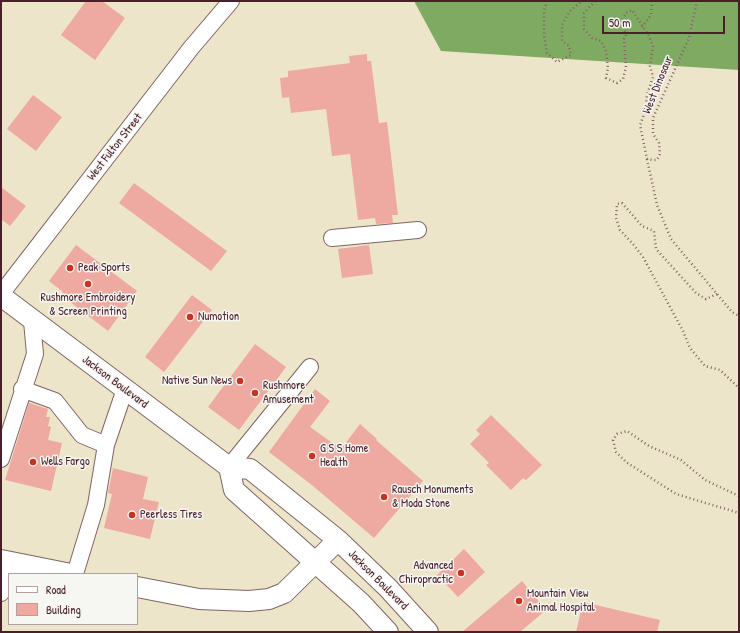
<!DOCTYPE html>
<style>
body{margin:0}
#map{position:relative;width:740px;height:633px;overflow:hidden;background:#ede5ca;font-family:"Patrick Hand",sans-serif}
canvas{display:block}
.frame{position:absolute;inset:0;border:2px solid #4a1f2b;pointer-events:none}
.legend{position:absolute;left:8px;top:573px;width:130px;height:52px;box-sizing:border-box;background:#f6f6f2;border:1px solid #b1a0a2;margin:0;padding:5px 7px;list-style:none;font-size:12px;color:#4a1f2b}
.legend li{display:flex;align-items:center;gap:8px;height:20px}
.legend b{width:20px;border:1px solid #b1a0a2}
.scale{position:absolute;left:602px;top:16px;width:123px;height:18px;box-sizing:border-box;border:2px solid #4a1f2b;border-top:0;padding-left:5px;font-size:12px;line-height:14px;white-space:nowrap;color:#4a1f2b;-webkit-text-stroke:3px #f6f6f2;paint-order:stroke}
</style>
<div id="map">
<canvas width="740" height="633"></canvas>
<div class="frame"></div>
<ul class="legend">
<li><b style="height:5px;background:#fff"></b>Road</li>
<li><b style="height:11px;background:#eea9a0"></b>Building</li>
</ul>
<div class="scale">50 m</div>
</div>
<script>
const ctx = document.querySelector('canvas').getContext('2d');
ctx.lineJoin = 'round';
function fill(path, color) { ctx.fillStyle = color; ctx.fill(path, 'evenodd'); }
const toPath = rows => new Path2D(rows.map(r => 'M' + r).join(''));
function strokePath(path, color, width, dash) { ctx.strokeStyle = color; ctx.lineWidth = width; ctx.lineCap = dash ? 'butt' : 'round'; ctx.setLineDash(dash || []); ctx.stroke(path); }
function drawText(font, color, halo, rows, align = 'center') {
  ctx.font = font + ' "Patrick Hand",sans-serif'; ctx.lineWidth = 3; ctx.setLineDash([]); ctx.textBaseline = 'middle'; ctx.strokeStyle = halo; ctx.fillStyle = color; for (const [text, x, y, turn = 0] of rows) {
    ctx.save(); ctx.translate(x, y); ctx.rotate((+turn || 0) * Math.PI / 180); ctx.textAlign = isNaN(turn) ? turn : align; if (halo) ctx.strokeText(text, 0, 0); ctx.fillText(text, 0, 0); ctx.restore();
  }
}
const forest = toPath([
 [414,1,739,1,739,70,441,51]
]);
const building = toPath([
 [86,1,102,1,125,18,95,60,61,35],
 [367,54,367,61,371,61,379,123,387,122,398,215,392,215,393,223,376,224,375,218,358,220,350,154,332,156,326,109,291,113,289,97,282,98,280,78,288,77,288,71,350,63,349,56],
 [33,95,62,117,36,151,7,129],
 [134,183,227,251,211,271,119,203],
 [1,187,26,206,10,226,1,219],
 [76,245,137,291,108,331,61,295,63,292,49,281],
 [369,245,373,274,342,278,338,249],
 [192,295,212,310,164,372,145,357],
 [255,344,286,367,239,430,208,407],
 [315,389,330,401,310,427,341,449,360,424,377,439,376,440,423,481,374,538,313,486,269,452],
 [29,403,48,409,46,417,50,417,48,426,51,427,48,440,62,443,51,491,5,480],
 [491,415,542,465,526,480,523,478,511,490,486,465,489,463,470,444,480,434,476,430],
 [113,468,148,477,143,499,159,502,150,539,104,528,112,494,108,493],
 [464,549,485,572,458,597,437,575],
 [522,581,546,610,520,632,462,632],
 [583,602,660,620,657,632,576,632]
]);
const path = toPath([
 [547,1,544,11,544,35,547,53,557,62,571,55,569,46,562,41,562,25,570,11,582,1],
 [595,1,584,13,584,29,592,38,601,41,606,51,608,68,606,78,617,83,623,79,626,67,624,39,626,36,623,20,626,13,632,10,649,36,653,46,650,66,653,77,647,95,645,112,640,125,647,159,653,160,657,160,660,154,659,143,653,134,653,118,689,38,697,1],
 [642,27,651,15,652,1],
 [647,159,657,205,671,239,732,312,739,316],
 [717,294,706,299,696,293,656,249,654,231,642,226,622,203,617,204,616,218,620,230,633,244,643,257,683,331,690,348,705,366,720,370,739,388],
 [739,496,705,480,681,460,649,446,627,431,617,434,613,440,616,452,626,462,676,494,739,513]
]);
const minor = toPath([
 [332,238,418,230],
 [1,294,191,48,231,1],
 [22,389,55,401,82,435,106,445],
 [1,459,35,354,32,321],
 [229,467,310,367],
 [75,574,96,505,106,445,125,389],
 [1,593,9,562]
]);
const major = toPath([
 [1,296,229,467,250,469,338,540,388,588,428,632],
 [229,467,234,490,361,603,388,632],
 [1,560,71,574],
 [137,587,199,599,249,601,269,599,284,593,338,540]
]);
const markers = [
 [70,268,4,"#c8321e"],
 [88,284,4,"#c8321e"],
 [190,317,4,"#c8321e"],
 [240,381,4,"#c8321e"],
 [255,393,4,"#c8321e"],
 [312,456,4,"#c8321e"],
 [33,462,4,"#c8321e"],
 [384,497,4,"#c8321e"],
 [132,515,4,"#c8321e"],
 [461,573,4,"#c8321e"],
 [519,601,4,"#c8321e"]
];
const streetNames = [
 ["West Dinosaur",658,85,-68],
 ["West Fulton Street",115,147,-52],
 ["Jackson Boulevard",115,382,37],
 ["Jackson Boulevard",378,580,45]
];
const poiNames = [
 ["Peak Sports",78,268],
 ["Rushmore Embroidery",88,298,"center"],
 ["& Screen Printing",88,312,"center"],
 ["Numotion",198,317],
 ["Native Sun News",232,381,"right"],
 ["Rushmore",263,386],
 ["Amusement",263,400],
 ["G S S Home",320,449],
 ["Health",320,463],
 ["Wells Fargo",41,462],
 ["Rausch Monuments",392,490],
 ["& Moda Stone",392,504],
 ["Peerless Tires",140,515],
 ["Advanced",453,566,"right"],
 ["Chiropractic",453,580,"right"],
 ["Mountain View",527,594],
 ["Animal Hospital",527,608]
];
fill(forest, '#7eaa62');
fill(building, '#eea9a0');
strokePath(minor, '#836463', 18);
strokePath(major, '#836463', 22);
strokePath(path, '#836463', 2.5, [1, 3]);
strokePath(minor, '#fff', 16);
strokePath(major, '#fff', 20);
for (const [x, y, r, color] of markers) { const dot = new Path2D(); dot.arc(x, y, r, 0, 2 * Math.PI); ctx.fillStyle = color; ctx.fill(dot); strokePath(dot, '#f6f6f2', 1.5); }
drawText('12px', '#4a1f2b', '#f6f6f2', streetNames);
drawText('12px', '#4a1f2b', '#f6f6f2', poiNames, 'left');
</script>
